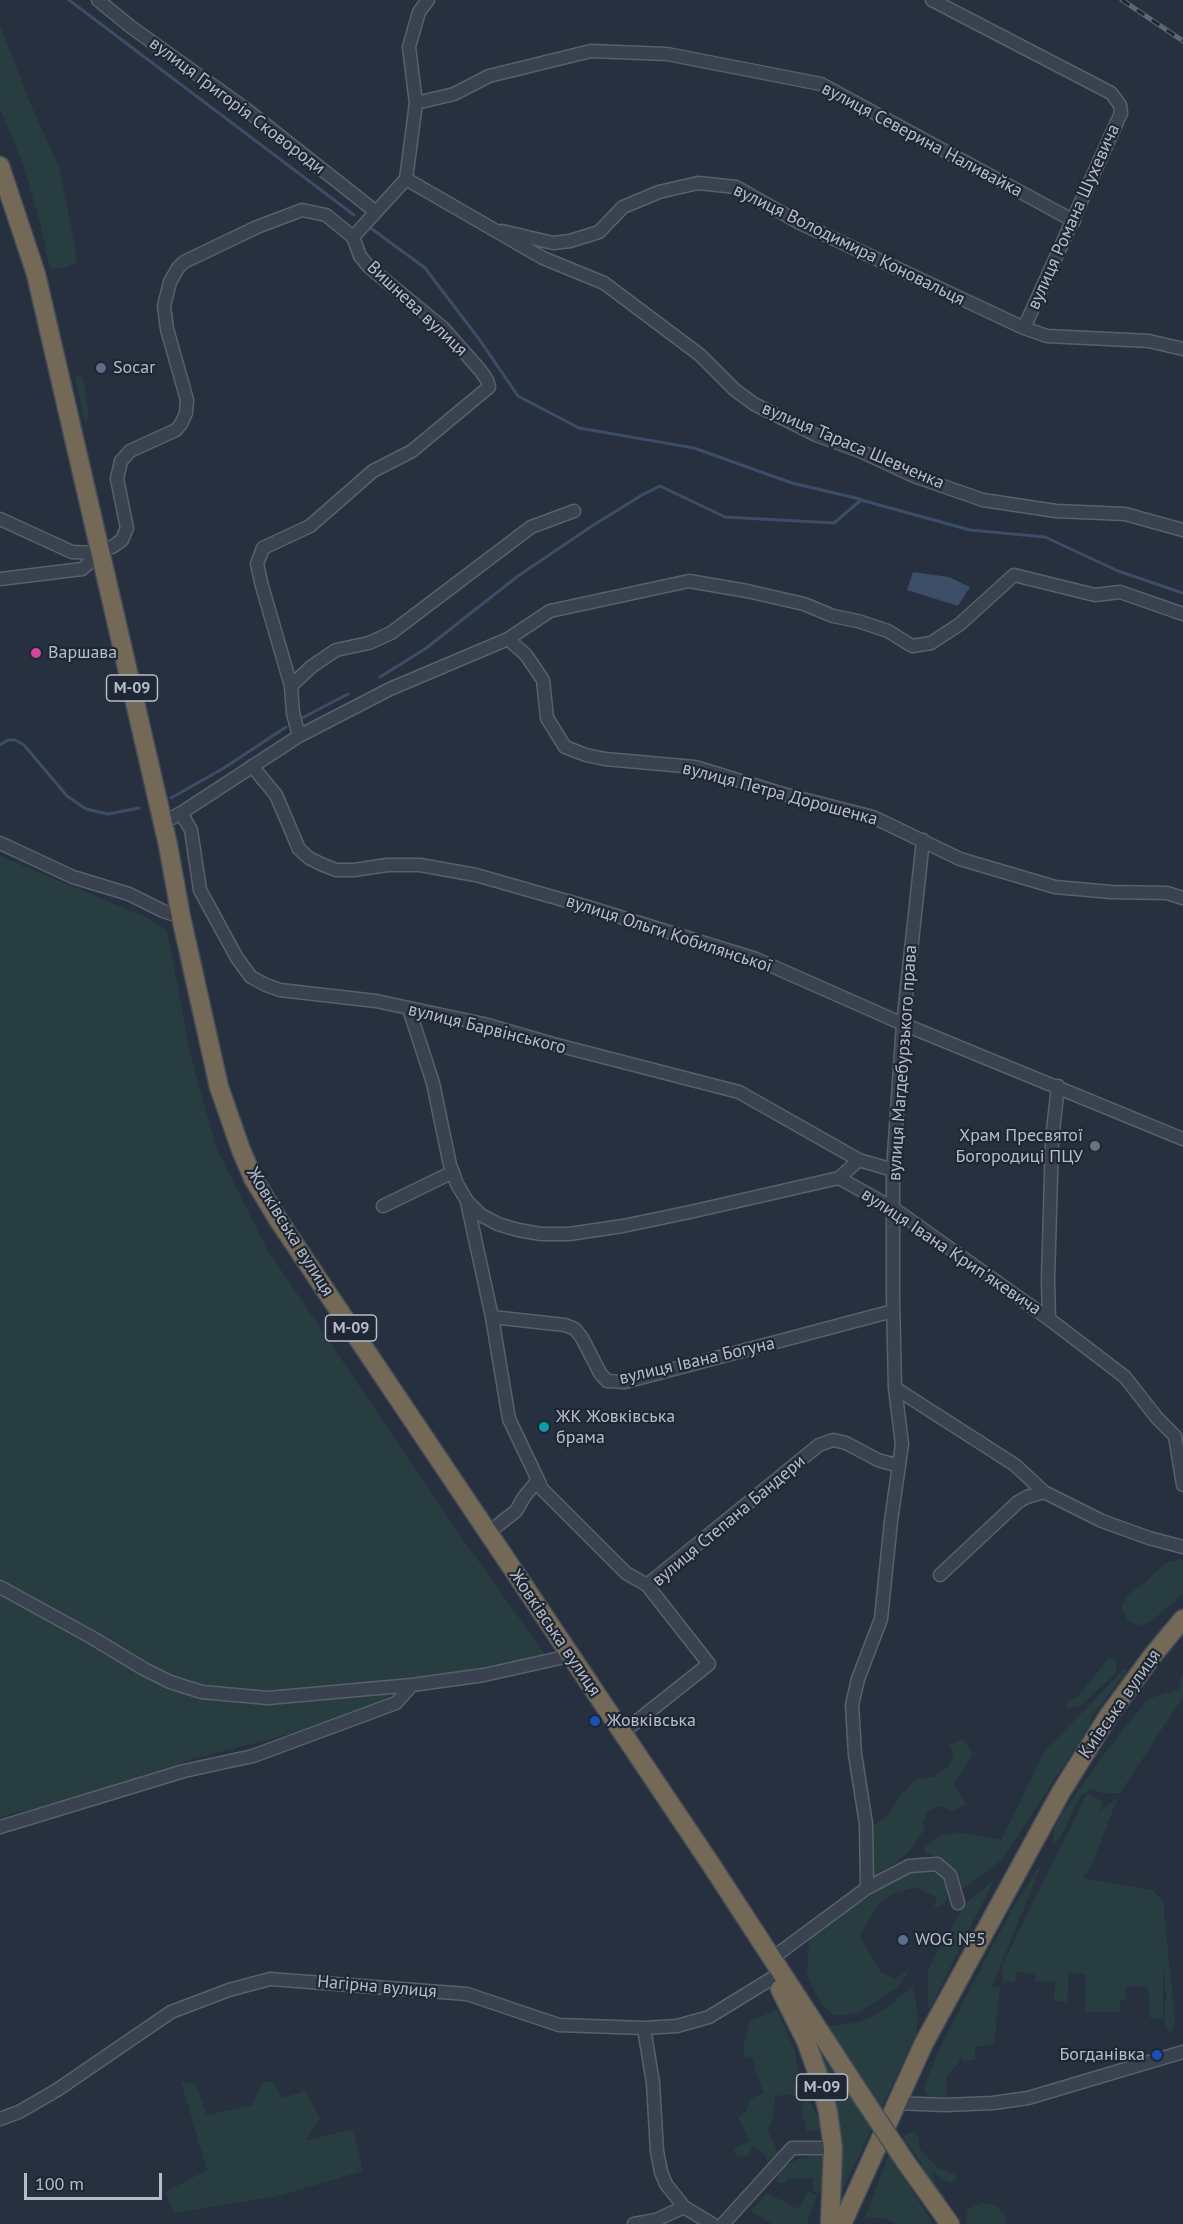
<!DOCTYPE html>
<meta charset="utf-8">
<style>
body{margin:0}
#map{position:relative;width:1183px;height:2224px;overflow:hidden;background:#26303f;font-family:"PT Sans",sans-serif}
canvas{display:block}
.scale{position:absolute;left:24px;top:2173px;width:138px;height:27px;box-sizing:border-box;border:3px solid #b6bdc9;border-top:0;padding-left:8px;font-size:18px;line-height:21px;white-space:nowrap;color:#b6bdc9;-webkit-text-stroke:4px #1f2734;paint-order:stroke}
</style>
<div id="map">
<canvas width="1183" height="2224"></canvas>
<div class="scale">100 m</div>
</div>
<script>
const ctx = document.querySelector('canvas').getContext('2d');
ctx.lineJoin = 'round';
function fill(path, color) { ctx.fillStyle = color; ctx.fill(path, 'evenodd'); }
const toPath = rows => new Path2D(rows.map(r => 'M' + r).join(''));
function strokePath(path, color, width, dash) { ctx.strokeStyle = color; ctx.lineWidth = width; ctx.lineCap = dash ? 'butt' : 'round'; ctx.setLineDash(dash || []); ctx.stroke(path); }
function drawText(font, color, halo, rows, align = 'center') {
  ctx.font = font + ' "PT Sans",sans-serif'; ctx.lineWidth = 4.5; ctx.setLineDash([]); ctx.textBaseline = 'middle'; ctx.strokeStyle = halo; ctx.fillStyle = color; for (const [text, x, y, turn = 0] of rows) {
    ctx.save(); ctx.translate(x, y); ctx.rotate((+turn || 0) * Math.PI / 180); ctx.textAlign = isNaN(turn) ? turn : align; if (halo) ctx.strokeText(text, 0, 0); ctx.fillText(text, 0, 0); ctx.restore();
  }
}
const green = toPath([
 [0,25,30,103,60,169,76,254,77,263,66,267,50,269,41,226,23,164,0,109],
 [75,376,83,377,89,417,85,423],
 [0,856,148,918,167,931,191,1057,216,1147,267,1249,455,1528,549,1660,409,1680,381,1703,287,1735,185,1761,137,1785,14,1813,0,1818],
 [1181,1559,1183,1561,1183,1594,1155,1618,1142,1626,1128,1621,1121,1607,1129,1594,1142,1585,1166,1563],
 [1108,1659,1117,1659,1116,1673,1082,1705,1067,1709,1066,1703,1079,1695],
 [1125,1668,1127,1671,1092,1716,1090,1725,1002,1860,962,1889,959,1887,959,1880,954,1870,941,1859,926,1853,924,1848,940,1836,958,1832,1001,1840,1045,1751],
 [1183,1672,1183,1697,1120,1793,1102,1793,1093,1789,1081,1795,1061,1837,1053,1844,1054,1829,1061,1815,1104,1754,1148,1699,1179,1689],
 [963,1739,973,1754,954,1785,966,1804,952,1811,940,1806,928,1811,923,1822,925,1829,910,1850,898,1861,872,1877,867,1829,888,1816,900,1796,915,1779,933,1777,947,1768,954,1755,949,1745],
 [1087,1794,1103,1802,1099,1812,1118,1797,1091,1866,1083,1878,1153,1890,1163,1901,1175,2020,1172,2035,1164,2024,1166,1993,1163,1967,1163,2019,1150,2018,1148,1987,1126,1987,1126,2000,1121,2000,1119,2012,1085,2012,1085,1974,1069,1973,1067,2003,1054,2000,1055,1982,1035,1981,1035,1974,1016,1972,1015,1982,1003,1981,1002,1965],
 [1043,1861,992,1987,1000,1987,994,2044,975,2047,975,2060,962,2061,961,2055,958,2064,946,2077,946,2099,928,2098,924,2086,943,2041,1012,1909],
 [920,1868,936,1868,946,1876,949,1887,946,1901,939,1907,934,1907,937,1898,916,1887,895,1893,879,1903,860,1936,880,1971,895,1979,908,1969,907,1974,898,1987,862,2011,846,2015,833,2015,822,2005,810,1983,807,1974,809,1941,816,1931,902,1875],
 [994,1880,930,2008,928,2008,928,1969,965,1904],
 [913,1985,918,2019,916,2034,835,2207,838,2163,800,2014,841,2076,845,2088,862,2113,871,2096,823,2027,854,2023,872,2017,889,2006],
 [777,2010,795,2051,798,2074,793,2080,800,2094,796,2096,786,2094,775,2097,773,2118,768,2130,780,2158,769,2166,765,2155,753,2145,748,2156,738,2157,733,2148,750,2142,738,2117,746,2112,750,2099,764,2093,757,2075,752,2056,746,2058,743,2048,750,2021],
 [181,2082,196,2084,207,2115,252,2105,263,2082,272,2082,283,2098,305,2091,320,2118,305,2141,353,2129,363,2171,275,2197,174,2213,165,2192,207,2170],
 [809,2100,818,2118,820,2129,807,2132,802,2113,803,2101],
 [916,2132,919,2139,919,2147,924,2154,938,2168,952,2173,958,2178,951,2183,941,2179,931,2171,936,2185,945,2197,941,2204,928,2186,920,2160,902,2138,908,2133],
 [889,2154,933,2224,896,2224,885,2218,865,2218],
 [815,2155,823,2156,821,2193,813,2192,813,2177,799,2179,789,2178,784,2184,776,2182,779,2172,784,2166,798,2159],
 [808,2191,817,2195,807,2224,772,2224,751,2211,767,2193,798,2209],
 [981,2203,996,2205,1006,2217,1006,2224,966,2224,967,2210]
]);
const water = toPath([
 [913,572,949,577,970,587,958,606,907,590]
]);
const stream = toPath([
 [69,0,354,215],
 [368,226,425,268,479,339,518,396,579,428,694,448,792,483,860,499],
 [380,677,425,649,518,576,592,526,642,495,660,486,725,517,834,523,861,500,970,530,1045,537,1118,571,1183,593],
 [302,718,348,694],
 [0,745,8,740,15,740,24,745,67,796,86,809,108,814,139,808],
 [171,798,224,768,286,727]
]);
const minor = toPath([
 [98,0,131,27,243,107,376,212],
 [932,0,1111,93,1120,105,1121,113,1024,328],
 [416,103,454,94,489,76,591,51,667,54,821,84,1074,221],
 [406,179,543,258,604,283,700,355,735,390,754,404,816,435,860,451,914,476,983,500,1056,511,1125,514,1183,530],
 [406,179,416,103,409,47,419,12,428,0],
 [502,231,553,243,570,241,599,232,623,207,659,192,698,183,736,187,798,222,1024,328,1047,336,1149,341,1183,349],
 [353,237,406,179],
 [0,519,72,552,101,553],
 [112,547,122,540,127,528,117,479,121,461,130,451,176,430,181,424,186,413,187,400,167,329,164,306,170,282,178,268,184,262,257,227,302,210,326,215,353,237],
 [0,579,82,569,101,553],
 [508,639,526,655,543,680,547,718,565,747,586,755,605,759,695,767,783,794,873,817,960,859,1055,887,1111,892,1167,893,1183,898],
 [291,686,311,667,336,650,369,643,391,633,531,527,574,511],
 [299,736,293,713,291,686,262,586,257,564,263,548,310,526,373,471,412,451,489,387,487,380,480,370,443,328,369,267,360,256,353,237],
 [252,766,276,795,299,849,309,858,321,864,336,870,354,870,387,865,420,865,476,875,588,907,756,959,903,1024,1183,1139],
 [181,813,191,830,200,890,237,958,251,977,266,985,280,990,376,1001,484,1024,553,1044,739,1092,859,1160,839,1178],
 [163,823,181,813,299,736,390,689,508,639,550,611,689,581,747,591,804,604,833,616,858,621,888,631,912,646,931,643,960,624,1014,575,1095,595,1120,592,1183,614],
 [0,843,73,877,129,894,163,911,181,917],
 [409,1009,433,1083,450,1165,457,1184,467,1201,481,1215,498,1224,518,1230,541,1234,569,1234,623,1226,690,1212,839,1178,893,1208,1049,1319,1125,1377,1157,1418,1175,1436,1183,1485],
 [859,1160,893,1170],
 [467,1202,492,1317,509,1419,538,1480,524,1497,516,1511,488,1533],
 [383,1206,453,1172],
 [492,1317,565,1325,575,1329,582,1338,600,1373,607,1381,625,1382,893,1311],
 [1049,1319,1048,1280,1052,1140,1058,1086],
 [895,1388,1015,1465,1044,1492,1102,1521,1149,1538,1183,1547],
 [538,1480,542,1489,626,1573,647,1585,709,1664,622,1733],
 [940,1575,1018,1502,1027,1497,1044,1492],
 [647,1585,819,1445,833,1440,846,1443,878,1460,899,1466],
 [0,1587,91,1637,144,1669,170,1682,202,1692,268,1698,412,1685,484,1675,569,1656],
 [0,1827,184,1771,253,1756,396,1703,412,1685],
 [867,1888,866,1824,855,1754,852,1705,858,1679,881,1619,891,1521,902,1444,895,1388,893,1298,893,1170,903,1024,923,840],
 [771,1959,867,1888,909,1866,937,1864,950,1875,958,1903],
 [644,2028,653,2083,657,2151,661,2172,666,2184,684,2207,712,2224],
 [895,2103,945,2105,993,2103,1028,2098,1183,2052],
 [0,2119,19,2112,57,2090,171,2012,229,1990,270,1979,467,1994,559,2025,644,2028,677,2026,709,2017,774,1977],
 [634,2224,656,2220,684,2207],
 [723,2224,792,2148,833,2148]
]);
const highway = toPath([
 [0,166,36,274,168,845,181,917,219,1087,241,1150,253,1178,279,1221,710,1863,865,2101],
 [780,1989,806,2041,821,2083,828,2112,833,2148,830,2224],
 [907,2164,950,2224],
 [842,2224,924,2043,1061,1792,1109,1715,1153,1655,1183,1619]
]);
const rail = toPath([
 [1122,0,1183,41]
]);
const highwayBridge = toPath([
 [865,2101,907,2164]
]);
const markers = [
 [101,368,6,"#5c6f8a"],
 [36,653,6,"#d1479c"],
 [1095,1146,6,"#6b7280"],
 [544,1427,6,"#0f9aa8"],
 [595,1721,6,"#1a4fb4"],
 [903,1940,6,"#5c6f8a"],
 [1157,2055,6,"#1a4fb4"]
];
const shields = [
 [132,688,51],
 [351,1328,51],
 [822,2087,51]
];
const shieldNames = [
 ["М-09",132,688],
 ["М-09",351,1328],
 ["М-09",822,2087]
];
const streetNames = [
 ["вулиця Григорія Сковороди",237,106,37],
 ["вулиця Северина Наливайка",922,140,28],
 ["вулиця Романа Шухевича",1074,217,-66],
 ["вулиця Володимира Коновальця",849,245,26],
 ["Вишнева вулиця",417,309,43],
 ["вулиця Тараса Шевченка",853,446,23],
 ["вулиця Петра Дорошенка",780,794,15],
 ["вулиця Ольги Кобилянської",669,934,18],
 ["вулиця Барвінського",487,1029,14],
 ["вулиця Магдебурзького права",903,1063,-86],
 ["Жовківська вулиця",290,1232,58],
 ["вулиця Івана Крипʼякевича",951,1252,34],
 ["вулиця Івана Богуна",697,1361,-13],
 ["вулиця Степана Бандери",729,1521,-40],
 ["Жовківська вулиця",555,1633,56],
 ["Київська вулиця",1120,1704,-55],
 ["Нагірна вулиця",377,1987,5]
];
const poiNames = [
 ["Socar",113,368],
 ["Варшава",48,653],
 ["Храм Пресвятої",1083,1136,"right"],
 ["Богородиці ПЦУ",1083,1157,"right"],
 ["ЖК Жовківська",556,1417],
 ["брама",556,1438],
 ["Жовківська",607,1721],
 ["WOG №5",915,1940],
 ["Богданівка",1145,2055,"right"]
];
fill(green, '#283d40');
fill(water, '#3c4d67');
strokePath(stream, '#3c4d67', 3);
strokePath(minor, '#58606c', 15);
strokePath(highway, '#454d59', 21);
strokePath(minor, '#3a424f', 12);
strokePath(highway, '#746957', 18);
strokePath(rail, '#5c6675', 5);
strokePath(rail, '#1f2734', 3, [9]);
strokePath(highwayBridge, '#454d59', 21, []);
strokePath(highwayBridge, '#746957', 18);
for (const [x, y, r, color] of markers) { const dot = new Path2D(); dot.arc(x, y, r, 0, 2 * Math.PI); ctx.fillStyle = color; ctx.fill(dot); strokePath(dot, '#1f2734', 2); }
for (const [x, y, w] of shields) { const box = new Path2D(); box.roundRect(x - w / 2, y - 13, w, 26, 4.5); ctx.fillStyle = '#1f2734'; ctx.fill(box); strokePath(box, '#b6bdc9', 1.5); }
drawText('bold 16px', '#b6bdc9', null, shieldNames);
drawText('18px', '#b6bdc9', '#1f2734', streetNames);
drawText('18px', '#b6bdc9', '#1f2734', poiNames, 'left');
</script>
